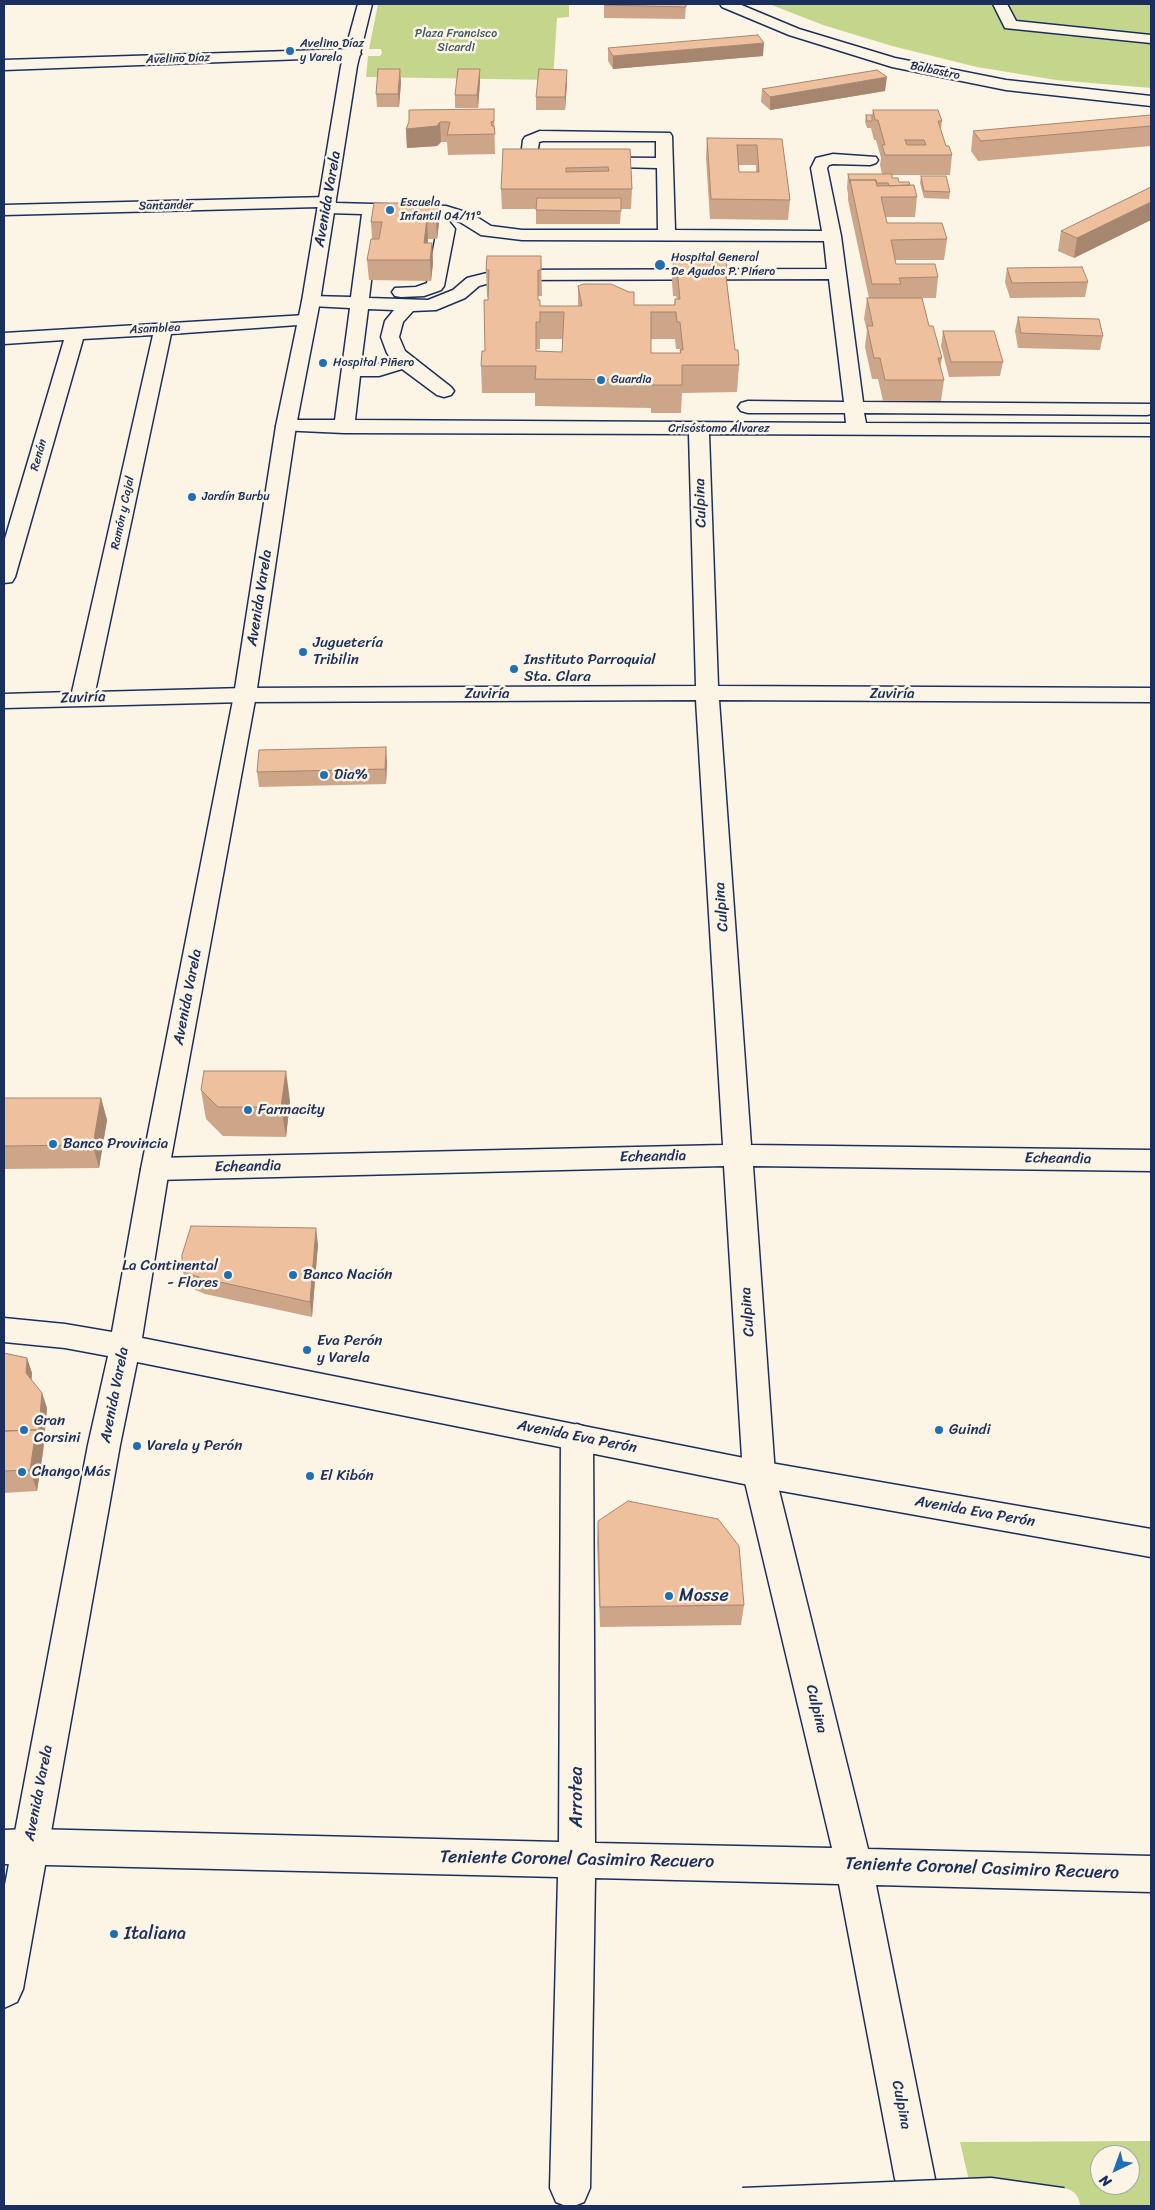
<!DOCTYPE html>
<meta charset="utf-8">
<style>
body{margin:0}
#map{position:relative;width:1155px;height:2210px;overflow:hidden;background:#fcf5e5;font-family:Sriracha,sans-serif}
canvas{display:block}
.frame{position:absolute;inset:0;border:5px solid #1b2f5e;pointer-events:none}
.north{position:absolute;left:1090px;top:2145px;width:50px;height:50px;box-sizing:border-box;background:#fcf5e5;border:1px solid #a2a6af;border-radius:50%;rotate:222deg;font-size:14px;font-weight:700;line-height:20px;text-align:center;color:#1b2f5e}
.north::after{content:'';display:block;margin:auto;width:18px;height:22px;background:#1f6fb2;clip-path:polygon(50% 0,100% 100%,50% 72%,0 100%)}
</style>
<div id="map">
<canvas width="1155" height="2210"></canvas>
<div class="frame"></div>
<div class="north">N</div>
</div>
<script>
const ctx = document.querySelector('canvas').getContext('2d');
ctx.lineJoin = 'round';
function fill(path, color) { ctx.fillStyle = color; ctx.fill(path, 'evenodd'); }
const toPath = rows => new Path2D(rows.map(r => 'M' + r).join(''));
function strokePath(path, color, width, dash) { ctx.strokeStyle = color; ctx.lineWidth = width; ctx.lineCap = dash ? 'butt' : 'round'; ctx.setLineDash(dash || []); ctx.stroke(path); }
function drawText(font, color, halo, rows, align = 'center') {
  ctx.font = font + ' Sriracha,sans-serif'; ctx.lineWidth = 5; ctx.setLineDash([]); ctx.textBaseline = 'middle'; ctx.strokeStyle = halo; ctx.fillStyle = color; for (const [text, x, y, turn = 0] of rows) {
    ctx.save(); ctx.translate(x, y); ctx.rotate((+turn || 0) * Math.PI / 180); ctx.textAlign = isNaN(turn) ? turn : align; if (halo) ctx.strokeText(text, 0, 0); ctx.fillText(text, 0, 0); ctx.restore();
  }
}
const green = toPath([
 [378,4,569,4,569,17,557,18,553,80,366,77,368,56,380,56,382,53,381,49,369,49],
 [769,4,1151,4,1151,88,1056,80,977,67,892,46,823,25],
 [1151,2141,1151,2206,975,2206,960,2142],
 [1100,2155,1130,2155,1130,2185,1100,2185]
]);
const minor = toPath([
 [720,4,739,4,799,29,895,58,1006,80,1151,96,1151,106,1006,90,892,67,789,35,722,7,720,4],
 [993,4,1007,4,1016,21,1151,35,1151,43,1005,28,993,4],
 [353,49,358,51,361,54,358,57,4,70,4,60,353,49],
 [540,131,670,133,672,136,675,230,822,231,811,168,816,158,833,154,876,157,878,160,876,163,870,165,833,164,829,165,827,168,841,236,863,402,1151,404,1151,414,1147,415,864,413,866,423,1151,424,1151,436,709,434,718,686,1151,688,1151,702,719,700,751,1145,1151,1150,1151,1171,753,1166,775,1474,868,1849,1151,1856,1151,1892,876,1885,935,2179,929,2193,915,2199,901,2193,895,2179,839,1884,595,1878,590,2188,584,2202,574,2206,566,2206,556,2202,550,2188,558,1877,4,1864,4,1830,30,1829,559,1842,561,1437,566,1428,577,1424,588,1428,593,1437,595,1843,832,1848,743,1474,724,1166,155,1180,145,1177,141,1169,145,1161,155,1158,723,1145,696,700,245,702,4,708,4,694,72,692,153,335,83,339,15,577,12,582,4,583,4,542,64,340,4,344,4,333,306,315,312,316,315,320,312,324,171,334,95,692,245,688,696,686,689,434,344,433,279,430,276,426,279,422,286,420,335,420,350,308,311,306,305,305,302,301,305,297,311,296,351,297,362,214,327,213,321,212,319,207,4,215,4,205,328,197,334,198,336,203,446,206,472,214,491,226,522,230,658,230,657,168,533,165,521,157,523,140,525,137,540,131],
 [543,141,656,141,656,158,542,157,537,155,539,142,543,141],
 [379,214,412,215,408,216,405,220,408,224,436,228,437,229,427,283,416,287,395,288,392,292,395,296,401,297,424,296,441,290,444,286,455,229,447,219,419,215,444,216,460,222,481,235,522,240,824,241,827,269,499,270,467,278,453,290,428,300,369,298,379,214],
 [829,279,844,402,748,401,741,403,738,407,741,411,748,413,845,413,846,423,355,420,360,376,379,376,402,369,437,395,444,397,451,395,454,391,451,387,405,351,399,337,403,322,413,311,436,310,465,298,479,286,500,280,829,279],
 [368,309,394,310,385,321,381,337,387,353,392,360,378,364,361,364,368,309]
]);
const major = toPath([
 [358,4,372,4,357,66,320,301,296,426,256,695,169,1169,142,1338,759,1461,1151,1529,1151,1557,759,1487,137,1362,120,1445,23,1989,17,2002,4,2008,4,1890,88,1445,108,1356,65,1348,4,1342,4,1318,65,1324,112,1332,141,1169,234,695,276,426,302,301,341,66,358,4]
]);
const minorBridge = toPath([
 [743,2206,991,2196,1062,2206]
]);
const wall = toPath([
 [604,4,686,4,685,19,604,18],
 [608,48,763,56,613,69,608,61],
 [480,69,480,82,478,108,455,108,455,95],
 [401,82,399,107,377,107,376,94],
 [567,83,565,110,536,110,536,97],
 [762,89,885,91,770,110,761,102],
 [494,109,495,154,448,155,447,142,441,142,437,146,407,148,406,129],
 [873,110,942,121,941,130,946,146,952,155,950,175,892,175,892,178,899,182,910,185,917,197,915,217,885,217,887,223,947,239,944,260,895,260,896,264,938,277,936,298,922,298,929,326,942,358,940,368,944,380,941,401,883,401,878,379,872,379,865,347,867,330,864,319,867,298,869,298,848,200,848,194,847,188,848,174,882,174,880,165,881,158,876,140,874,140,871,128,867,128,865,122,866,115,872,115],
 [1151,115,1151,146,978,161,971,151,973,131],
 [707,138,782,139,790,200,788,220,710,219,706,158],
 [738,165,756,165,756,172,739,172],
 [503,149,630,149,632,189,631,209,621,209,620,224,536,224,536,209,502,209,501,189],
 [921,176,950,192,949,199,924,198,920,183],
 [1151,187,1151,220,1074,258,1058,251,1061,231],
 [438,203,439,223,437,239,428,239,428,243,432,243,433,263,431,281,369,280,367,260,372,239,371,222],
 [673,255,727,269,727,282,735,350,739,365,737,392,682,393,681,413,651,413,651,408,535,406,535,393,482,393,481,366,485,351,488,300,488,297,487,297,486,270,541,256,542,296,538,296,538,300,540,306,578,306,578,286,634,305,674,305,675,299,677,299,676,296,673,296,672,282],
 [540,339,563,339,562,352,536,351,536,349,540,349],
 [651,339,675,339,676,349,680,349,680,353,651,353],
 [1007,268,1088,282,1085,297,1010,298,1005,282],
 [1018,317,1103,336,1100,350,1018,348,1015,331],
 [943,331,1003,362,1000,376,949,377,941,346],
 [387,762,386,784,259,787,257,772],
 [201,1090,290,1101,286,1137,223,1136,206,1119],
 [4,1098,101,1098,107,1120,99,1168,4,1169],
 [318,1244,312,1317,205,1294,193,1289,185,1281,182,1266],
 [4,1353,27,1358,32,1373,31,1380,42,1393,47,1408,43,1452,37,1491,4,1493],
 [598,1521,744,1605,741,1625,600,1627,597,1542]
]);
const shadedWall = toPath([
 [764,43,763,56,613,69,613,56],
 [400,69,401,82,399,107,398,94],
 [480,69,480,82,478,108,477,95],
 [567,70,567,83,565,110,565,97],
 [887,77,885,91,770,110,770,97],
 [440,122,441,142,437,146,407,148,406,129],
 [1151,202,1151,220,1074,258,1077,238],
 [438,203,439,223,437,239,436,218],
 [427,218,428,239,425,260,424,243],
 [432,243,433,263,431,281,430,260],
 [386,747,387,762,386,784,385,769],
 [286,1071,290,1101,286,1137,281,1107],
 [101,1098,107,1120,99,1168,93,1145],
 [316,1228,318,1244,312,1317,310,1302],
 [27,1358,32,1373,31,1388,26,1373],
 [42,1393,47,1408,43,1452,37,1491,30,1470]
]);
const building = toPath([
 [604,4,686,4,686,7,604,5,604,4],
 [758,35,764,43,613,56,608,48,758,35],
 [378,69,400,69,398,94,376,94,378,69],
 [458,69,480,69,477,95,455,95,458,69],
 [539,69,567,70,565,97,536,97,539,69],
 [877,70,887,77,770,97,762,89,877,70],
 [494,109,494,121,491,122,492,126,494,126,495,134,447,135,450,122,440,122,437,126,406,129,409,122,409,110,494,109],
 [873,110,938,110,942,121,938,121,946,146,949,146,952,155,885,155,882,145,885,145,878,120,875,120,873,110],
 [905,140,924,140,926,145,907,145,905,140],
 [866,115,872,115,872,121,867,121,866,115],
 [1151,115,1151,126,981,141,973,131,1151,115],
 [707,138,782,139,790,200,711,199,707,138],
 [737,145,757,145,759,172,739,172,737,145],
 [503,149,630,149,632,189,501,189,503,149],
 [608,167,609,171,566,172,566,168,608,167],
 [848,174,892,174,892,178,898,178,899,182,909,182,910,185,889,186,888,183,876,183,876,180,850,180,850,183,848,174],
 [921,176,946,176,950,192,924,191,921,176],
 [850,180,876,180,877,186,914,185,917,197,881,197,887,223,942,223,947,239,891,240,896,264,935,264,938,277,899,278,901,284,872,284,850,180],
 [1151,187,1151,202,1077,238,1061,231,1151,187],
 [537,198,621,198,621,211,536,210,537,198],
 [374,203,438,203,436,218,427,218,424,243,432,243,430,260,367,260,371,239,379,239,382,222,371,222,374,203],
 [673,255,726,255,727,269,725,269,735,350,738,350,739,365,682,365,682,385,651,385,651,380,535,379,536,366,481,366,482,351,485,351,484,300,488,300,489,270,486,270,487,256,541,256,541,270,538,270,538,300,540,300,540,306,582,306,578,286,583,284,611,284,629,292,634,292,634,305,675,305,675,299,680,299,677,270,674,270,673,255],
 [540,312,564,312,562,352,536,351,536,322,540,322,540,312],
 [651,312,676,312,677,322,680,322,683,350,680,350,681,353,651,353,651,312],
 [1082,267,1088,282,1012,283,1007,268,1082,267],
 [867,298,922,298,929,326,933,326,942,358,938,358,944,380,885,380,880,358,874,358,867,326,873,326,867,298],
 [1018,317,1099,319,1103,336,1021,333,1018,317],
 [943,331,994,331,1003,362,951,362,943,331],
 [386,747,385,769,257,772,259,750,386,747],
 [204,1071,286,1071,281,1107,218,1107,201,1090,204,1071],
 [4,1098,101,1098,93,1145,4,1146,4,1098],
 [191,1226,316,1228,310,1302,202,1278,189,1274,182,1266,182,1255,191,1226],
 [4,1353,27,1358,26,1373,42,1393,38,1437,36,1430,4,1431,4,1353],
 [36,1430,30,1470,4,1471,4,1431,36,1430],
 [628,1501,718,1519,739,1546,744,1605,600,1607,598,1521,628,1501]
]);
const markers = [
 [290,51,5,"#1f6fb2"],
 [390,210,5,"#1f6fb2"],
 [660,265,6,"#1f6fb2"],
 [323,363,5,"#1f6fb2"],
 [601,380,5,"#1f6fb2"],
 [192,497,5,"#1f6fb2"],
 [303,652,5,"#1f6fb2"],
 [514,669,5,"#1f6fb2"],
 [324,775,5,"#1f6fb2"],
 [248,1110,5,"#1f6fb2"],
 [53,1144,5,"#1f6fb2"],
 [228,1275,5,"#1f6fb2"],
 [293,1275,5,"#1f6fb2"],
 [307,1350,5,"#1f6fb2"],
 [24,1430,5,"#1f6fb2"],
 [939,1430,5,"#1f6fb2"],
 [137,1446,5,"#1f6fb2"],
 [22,1472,5,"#1f6fb2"],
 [310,1476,5,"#1f6fb2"],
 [669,1596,5,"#1f6fb2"],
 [114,1934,5,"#1f6fb2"]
];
const farParknames = [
 ["Plaza Francisco",456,34],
 ["Sicardi",456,48]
];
const farPoinames = [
 ["Avelino Díaz",300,44],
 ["y Varela",300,58],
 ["Escuela",400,203],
 ["Infantil 04/11°",400,217],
 ["Hospital General",671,258],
 ["De Agudos P. Pińero",671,272],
 ["Hospital Piñero",333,363],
 ["Guardia",611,380],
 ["Jardín Burbu",202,497]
];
const farStreetnames = [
 ["Avelino Díaz",178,59,-2],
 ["Balbastro",935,71,12],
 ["Santander",166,206,-1],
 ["Asamblea",155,329,-3],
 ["Crisóstomo Álvarez",719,429],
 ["Renán",39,455,-74],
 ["Ramón y Cajal",123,513,-78]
];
const streetNames = [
 ["Avenida Varela",328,199,-80],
 ["Culpina",701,503,-92],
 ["Avenida Varela",260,598,-81],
 ["Zuviría",487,694],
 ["Zuviría",892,694],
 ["Zuviría",83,698,-2],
 ["Culpina",722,907,-94],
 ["Avenida Varela",188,997,-79],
 ["Echeandia",653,1157,-1],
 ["Echeandia",1058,1159,1],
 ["Echeandia",248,1167,-1],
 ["Culpina",748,1312,-94],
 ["Avenida Varela",115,1395,-79],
 ["Avenida Eva Perón",577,1437,11],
 ["Avenida Eva Perón",975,1512,10],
 ["Culpina",816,1709,76],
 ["Avenida Varela",39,1793,-79],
 ["Culpina",901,2105,79]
];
const poiNames = [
 ["Juguetería",313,643],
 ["Tribilin",313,660],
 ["Instituto Parroquial",524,660],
 ["Sta. Clara",524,677],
 ["Dia%",334,775],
 ["Farmacity",258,1110],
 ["Banco Provincia",63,1144],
 ["La Continental",218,1266,"right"],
 ["- Flores",218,1283,"right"],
 ["Banco Nación",303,1275],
 ["Eva Perón",317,1341],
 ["y Varela",317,1358],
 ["Gran",34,1421],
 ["Corsini",34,1438],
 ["Guindi",949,1430],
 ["Varela y Perón",147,1446],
 ["Chango Más",32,1472],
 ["El Kibón",320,1476]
];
const nearPoinames = [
 ["Mosse",679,1596],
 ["Italiana",124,1934]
];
const nearStreetnames = [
 ["Arrotea",577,1797,-90],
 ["Teniente Coronel Casimiro Recuero",577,1860,1],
 ["Teniente Coronel Casimiro Recuero",982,1869,2]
];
fill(green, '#c3d68b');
strokePath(minor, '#1b2f5e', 3);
strokePath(major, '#1b2f5e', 3);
fill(minor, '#fcf5e5');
fill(major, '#fcf5e5');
strokePath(minorBridge, '#1b2f5e', 39, []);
strokePath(minorBridge, '#fcf5e5', 36);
fill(wall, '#cda588');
fill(shadedWall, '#a7866f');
fill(building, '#eec09e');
strokePath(building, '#a7866f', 1);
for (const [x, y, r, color] of markers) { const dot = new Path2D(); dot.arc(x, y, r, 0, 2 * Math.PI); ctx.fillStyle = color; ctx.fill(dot); strokePath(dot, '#fcf5e5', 2); }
drawText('12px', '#455969', '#fcf5e5', farParknames);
drawText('12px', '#1b2f5e', '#fcf5e5', farPoinames, 'left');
drawText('12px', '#1b2f5e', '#fcf5e5', farStreetnames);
drawText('15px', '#1b2f5e', '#fcf5e5', streetNames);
drawText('15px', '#1b2f5e', '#fcf5e5', poiNames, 'left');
drawText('18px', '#1b2f5e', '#fcf5e5', nearPoinames, 'left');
drawText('18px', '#1b2f5e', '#fcf5e5', nearStreetnames);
</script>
